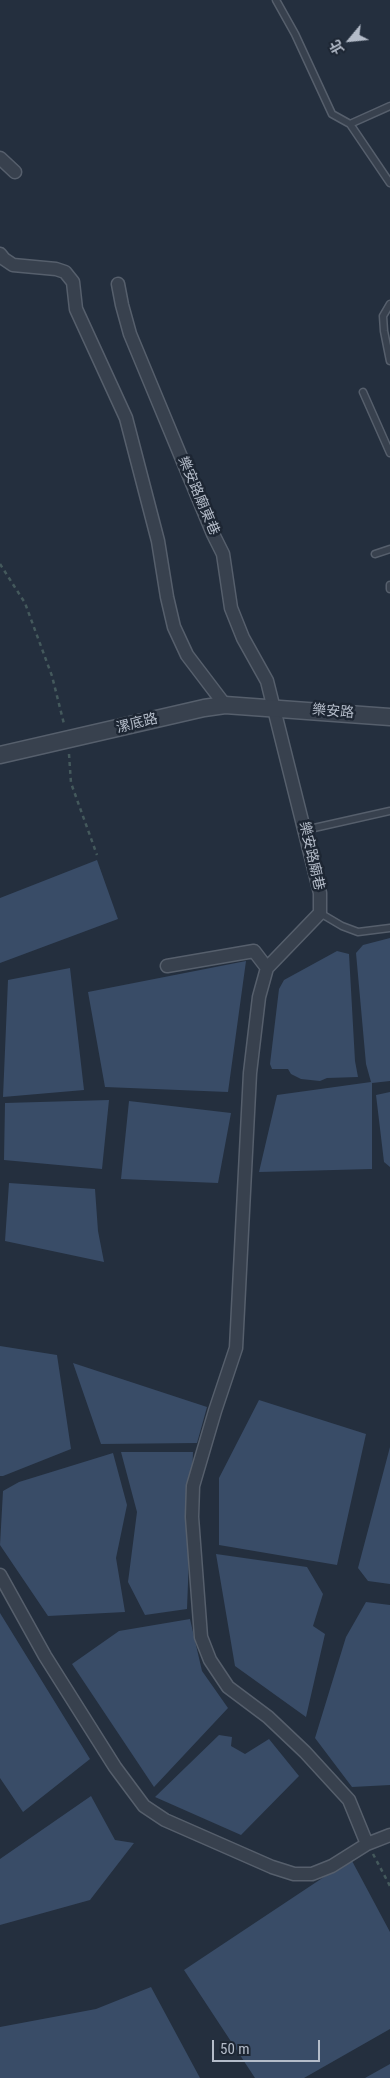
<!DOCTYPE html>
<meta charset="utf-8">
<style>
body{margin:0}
#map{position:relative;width:390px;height:2078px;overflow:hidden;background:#242f3e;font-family:"Roboto Condensed","Noto Sans TC",sans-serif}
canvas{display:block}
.north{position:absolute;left:325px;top:15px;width:50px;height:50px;-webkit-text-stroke:4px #1d2633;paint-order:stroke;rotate:242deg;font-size:14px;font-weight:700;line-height:20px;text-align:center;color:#b4bcc9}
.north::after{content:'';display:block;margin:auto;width:18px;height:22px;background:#b4bcc9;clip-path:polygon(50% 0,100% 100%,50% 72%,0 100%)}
.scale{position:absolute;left:212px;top:2040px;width:108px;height:22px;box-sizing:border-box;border:2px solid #b4bcc9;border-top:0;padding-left:6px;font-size:15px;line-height:18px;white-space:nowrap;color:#b4bcc9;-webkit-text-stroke:4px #1d2633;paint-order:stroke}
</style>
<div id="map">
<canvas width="390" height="2078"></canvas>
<div class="north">北</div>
<div class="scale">50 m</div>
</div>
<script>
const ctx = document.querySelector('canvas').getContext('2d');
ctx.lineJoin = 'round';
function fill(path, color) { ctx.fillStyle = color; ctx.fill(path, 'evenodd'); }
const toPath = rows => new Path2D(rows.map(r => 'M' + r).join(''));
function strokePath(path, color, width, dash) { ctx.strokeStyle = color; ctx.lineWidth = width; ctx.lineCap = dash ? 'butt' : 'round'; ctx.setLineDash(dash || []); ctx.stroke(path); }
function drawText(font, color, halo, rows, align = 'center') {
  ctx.font = font + ' "Roboto Condensed","Noto Sans TC",sans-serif'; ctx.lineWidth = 5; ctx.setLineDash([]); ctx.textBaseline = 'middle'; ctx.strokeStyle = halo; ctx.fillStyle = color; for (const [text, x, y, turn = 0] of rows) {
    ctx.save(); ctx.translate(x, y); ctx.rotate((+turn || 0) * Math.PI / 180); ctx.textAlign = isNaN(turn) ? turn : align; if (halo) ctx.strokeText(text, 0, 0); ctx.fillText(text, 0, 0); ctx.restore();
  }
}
const water = toPath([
 [97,860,118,919,0,963,0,898],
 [390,938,390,1081,372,1083,372,1169,259,1172,277,1095,371,1082,366,1064,356,953,363,945],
 [337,951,349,954,355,1061,358,1077,327,1078,320,1081,301,1079,291,1074,288,1069,272,1069,270,1064,279,989,284,980],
 [246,961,228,1092,105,1087,88,992],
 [70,968,84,1090,3,1097,8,980],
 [390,1092,390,1167,384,1162,376,1095],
 [109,1100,102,1169,4,1160,5,1103],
 [129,1101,231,1113,218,1183,121,1179],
 [9,1183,95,1189,98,1231,104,1262,5,1241],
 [0,1346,57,1355,71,1449,3,1476,0,1476],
 [73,1363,207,1407,197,1443,101,1444],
 [259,1400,366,1434,337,1565,219,1545,219,1478],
 [390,1447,390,1584,368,1581,358,1568],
 [121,1452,193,1452,187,1609,145,1615,128,1582,137,1512],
 [113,1453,127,1505,116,1558,125,1612,48,1616,0,1545,3,1491,19,1482],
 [216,1554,307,1567,323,1594,313,1626,325,1634,306,1717,235,1666],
 [366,1602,390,1605,390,1785,352,1787,315,1738,346,1637],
 [0,1613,90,1759,23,1812,0,1778],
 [190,1619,202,1671,228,1708,154,1787,72,1664,119,1631],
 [219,1735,232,1737,231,1746,245,1754,269,1739,299,1776,241,1835,155,1797],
 [91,1796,115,1840,134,1843,90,1900,0,1925,0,1859],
 [351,1859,390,1932,390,2029,304,2078,255,2078,184,1970],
 [151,1987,200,2078,0,2078,0,2027,96,2009],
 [390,2064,390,2078,365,2078]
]);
const path = toPath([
 [0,564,25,603,52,676,64,724],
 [69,754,71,783,97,855],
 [373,1854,390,1886]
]);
const service = toPath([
 [276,0,295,34,332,114,350,124,390,183],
 [350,124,390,106],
 [390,304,383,316,384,331,390,361],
 [363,392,390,453],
 [375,554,390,549],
 [390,585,390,589],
 [305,830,390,811],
 [320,913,342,926,358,932,390,928]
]);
const minor = toPath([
 [0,158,15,172],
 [0,254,4,259,13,265,56,269,65,272,73,282,76,309,126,418,158,541,167,597,174,627,187,655,225,705],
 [118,284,122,305,130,334,213,534,223,554,231,608,243,638,267,681,320,893,320,913,267,968,254,951,167,966],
 [267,968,259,997,250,1073,236,1348,215,1411,193,1486,192,1517,201,1637,210,1660,228,1687,268,1717,305,1752,349,1800,367,1844],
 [0,1575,45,1656,115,1767,144,1806,165,1820,272,1867,294,1874,312,1874,332,1866,367,1844,390,1835]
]);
const tertiary = toPath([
 [0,755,204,708,225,705,390,717]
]);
const streetNames = [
 ["樂安路廟東巷",198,496,67],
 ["樂安路",333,712,5],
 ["漯底路",137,724,-14],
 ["樂安路廟巷",311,856,77]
];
fill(water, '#394c67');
strokePath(service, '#565f6c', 9);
strokePath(minor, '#565f6c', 15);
strokePath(tertiary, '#565f6c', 19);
strokePath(path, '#44595c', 2.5, [4, 4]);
strokePath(service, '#38414e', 6);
strokePath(minor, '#38414e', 12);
strokePath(tertiary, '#38414e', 16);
drawText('14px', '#b4bcc9', '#1d2633', streetNames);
</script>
